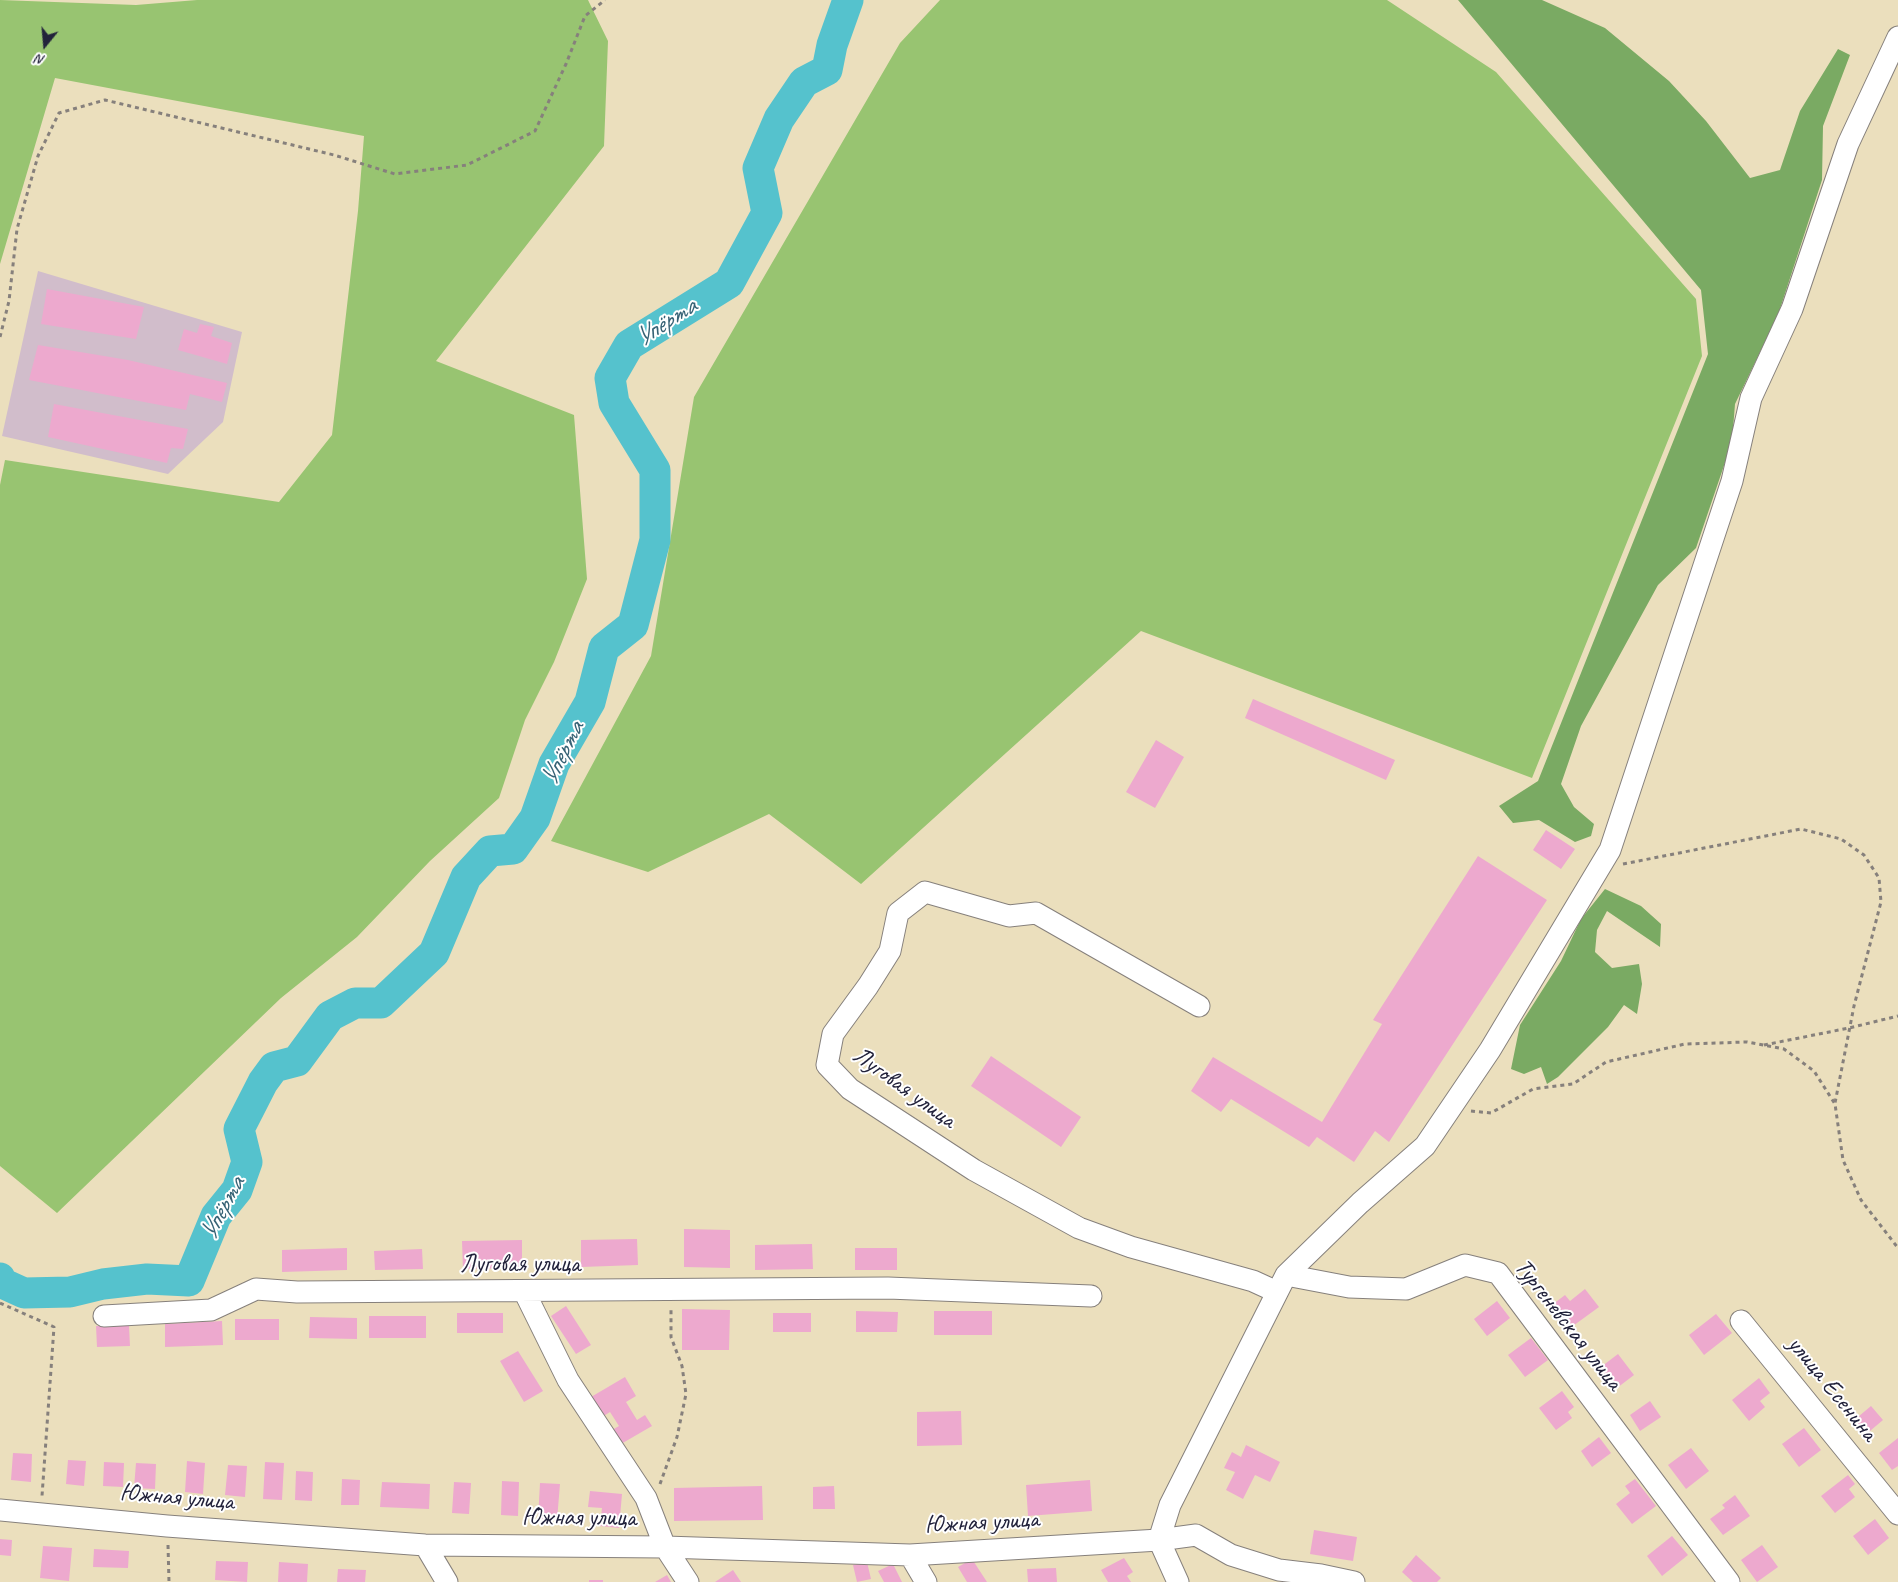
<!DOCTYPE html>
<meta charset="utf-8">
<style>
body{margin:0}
#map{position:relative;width:1898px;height:1582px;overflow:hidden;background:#ebdfbd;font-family:Caveat,sans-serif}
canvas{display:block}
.north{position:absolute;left:20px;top:20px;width:50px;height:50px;-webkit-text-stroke:4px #fff;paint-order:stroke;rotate:197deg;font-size:14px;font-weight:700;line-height:20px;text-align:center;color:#22223b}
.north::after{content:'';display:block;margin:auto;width:18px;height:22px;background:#22223b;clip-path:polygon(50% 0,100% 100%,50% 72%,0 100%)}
</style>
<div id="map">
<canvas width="1898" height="1582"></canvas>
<div class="north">N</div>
</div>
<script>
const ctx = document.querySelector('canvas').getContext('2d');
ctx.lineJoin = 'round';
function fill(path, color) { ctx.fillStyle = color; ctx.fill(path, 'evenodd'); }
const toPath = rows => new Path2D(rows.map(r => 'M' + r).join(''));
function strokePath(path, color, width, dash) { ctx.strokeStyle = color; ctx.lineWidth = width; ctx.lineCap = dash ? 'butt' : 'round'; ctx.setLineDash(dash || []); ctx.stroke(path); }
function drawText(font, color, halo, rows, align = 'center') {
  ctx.font = font + ' Caveat,sans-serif'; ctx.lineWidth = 4; ctx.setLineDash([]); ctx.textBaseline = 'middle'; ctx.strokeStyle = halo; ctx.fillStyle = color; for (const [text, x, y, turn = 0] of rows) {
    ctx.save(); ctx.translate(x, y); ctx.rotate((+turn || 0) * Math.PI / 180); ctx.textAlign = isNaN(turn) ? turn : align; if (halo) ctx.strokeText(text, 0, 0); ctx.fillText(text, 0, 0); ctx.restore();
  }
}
const industrial = toPath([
 [38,271,242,332,223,422,168,474,2,436]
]);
const green = toPath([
 [0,0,136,5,197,0,588,0,608,41,604,146,436,361,574,415,587,579,554,662,525,720,499,798,430,861,357,937,281,998,57,1213,0,1166,0,485,5,460,279,502,332,435,358,211,364,136,55,78,0,264],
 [940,0,1387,0,1496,72,1696,299,1702,356,1532,778,1141,631,861,884,769,814,648,872,551,841,651,656,694,397,900,43]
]);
const forest = toPath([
 [1458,0,1542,0,1605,28,1669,81,1706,121,1750,178,1780,170,1800,111,1838,49,1850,55,1823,126,1822,180,1778,315,1735,404,1732,442,1696,548,1658,585,1581,726,1561,784,1574,807,1594,824,1591,836,1575,842,1539,820,1513,823,1499,806,1538,781,1708,354,1701,290],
 [1605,889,1641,906,1661,924,1660,947,1607,911,1597,930,1595,952,1612,968,1639,964,1642,984,1637,1014,1624,1005,1608,1027,1558,1077,1547,1084,1541,1067,1524,1074,1511,1069,1520,1025,1561,961,1581,919]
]);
const river = toPath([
 [0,1278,2,1283,24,1293,70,1292,103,1284,147,1279,189,1281,216,1216,237,1190,247,1162,239,1129,263,1082,274,1067,297,1061,330,1016,355,1003,381,1003,434,953,466,877,490,851,513,849,535,818,554,764,590,702,604,648,633,625,655,540,655,470,614,403,610,378,629,345,729,283,767,213,758,168,779,119,804,82,827,70,832,45,848,0]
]);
const building = toPath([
 [47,289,144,307,136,339,41,324],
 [200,324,214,327,211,336,232,343,227,364,178,350,184,329,197,333],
 [38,345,128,360,227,383,222,402,190,394,186,410,29,380],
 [54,404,188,429,183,449,171,448,167,463,48,437],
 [1253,699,1395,760,1386,780,1245,718],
 [1156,740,1184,757,1155,808,1126,792],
 [1546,830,1575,849,1561,869,1533,850],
 [1478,856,1547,900,1389,1142,1375,1131,1354,1162,1317,1137,1309,1147,1231,1099,1221,1112,1191,1091,1213,1057,1322,1122,1382,1024,1373,1020],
 [991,1056,1081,1117,1061,1147,971,1086],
 [684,1229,730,1230,730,1268,684,1267],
 [637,1239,638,1265,581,1267,581,1240],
 [522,1240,522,1268,463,1269,462,1241],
 [812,1244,813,1269,755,1270,755,1245],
 [347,1248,347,1270,282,1272,282,1250],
 [855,1248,897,1248,897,1270,855,1270],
 [422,1249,423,1269,375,1270,374,1251],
 [1585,1289,1599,1307,1566,1331,1548,1308,1565,1295,1570,1301],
 [1497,1301,1510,1318,1487,1336,1474,1319],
 [566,1306,591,1345,576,1354,551,1316],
 [682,1309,730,1310,729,1350,682,1350],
 [856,1311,898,1312,897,1332,856,1332],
 [934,1311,992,1311,992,1335,934,1335],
 [457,1313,503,1313,503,1333,457,1333],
 [773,1313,811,1313,811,1332,773,1332],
 [1716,1314,1732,1333,1704,1355,1689,1335],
 [369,1316,426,1316,426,1338,369,1338],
 [310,1317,357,1318,357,1339,309,1338],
 [235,1319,279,1319,279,1340,235,1340],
 [222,1321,223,1345,165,1347,165,1324],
 [96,1326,129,1326,130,1346,97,1347],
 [1531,1338,1548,1360,1525,1377,1508,1355],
 [518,1351,543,1391,524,1402,500,1361],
 [1618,1354,1634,1375,1613,1391,1597,1370],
 [625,1377,636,1396,626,1402,637,1420,645,1415,652,1426,621,1444,612,1430,619,1426,610,1412,602,1417,591,1397],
 [1759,1378,1770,1393,1760,1401,1765,1407,1749,1421,1732,1400],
 [1562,1391,1574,1407,1568,1412,1572,1418,1556,1430,1539,1408],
 [1650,1401,1661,1417,1640,1431,1630,1415],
 [1871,1406,1883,1420,1864,1436,1852,1422],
 [961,1411,962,1445,917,1446,917,1412],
 [1804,1428,1821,1450,1799,1467,1782,1444],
 [1599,1437,1611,1453,1592,1467,1581,1451],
 [1898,1438,1898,1466,1892,1470,1879,1453],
 [1246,1445,1280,1462,1270,1482,1255,1475,1243,1499,1226,1490,1235,1472,1224,1468,1232,1452,1241,1457],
 [1691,1448,1709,1471,1686,1489,1668,1465],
 [13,1453,32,1454,31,1482,11,1480],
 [68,1460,86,1461,84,1486,66,1484],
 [187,1461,205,1463,203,1494,185,1492],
 [104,1462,124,1463,123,1487,103,1486],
 [265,1462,284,1463,282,1500,263,1499],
 [136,1463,156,1464,155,1489,134,1488],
 [228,1465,247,1466,245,1497,225,1495],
 [296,1471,313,1472,312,1501,295,1500],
 [1848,1475,1855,1484,1849,1489,1855,1497,1835,1513,1821,1496],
 [342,1479,360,1480,359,1505,341,1505],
 [1635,1479,1656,1506,1632,1524,1616,1504,1630,1493,1625,1486],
 [1090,1480,1092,1511,1028,1516,1026,1485],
 [502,1481,519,1482,518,1516,501,1515],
 [382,1482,430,1484,429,1509,380,1507],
 [454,1482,471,1483,469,1514,452,1513],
 [540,1483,560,1484,557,1520,538,1519],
 [762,1486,763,1520,674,1521,674,1488],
 [834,1486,835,1509,813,1509,813,1487],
 [590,1491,622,1494,619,1528,600,1526,602,1508,588,1507],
 [1735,1495,1750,1516,1723,1535,1710,1519,1725,1508,1722,1505],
 [1875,1519,1889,1538,1868,1555,1853,1536],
 [1314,1530,1357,1537,1353,1561,1310,1554],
 [1672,1536,1688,1555,1662,1576,1647,1556],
 [0,1539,12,1540,11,1556,0,1555],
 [1762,1545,1778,1567,1757,1582,1741,1560],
 [43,1546,72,1548,69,1581,40,1578],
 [94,1549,129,1551,128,1568,93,1567],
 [1416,1555,1441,1578,1437,1582,1413,1582,1402,1572],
 [1124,1558,1133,1572,1127,1576,1131,1582,1108,1582,1101,1570],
 [972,1559,987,1582,967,1582,958,1567],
 [216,1561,248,1562,247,1582,215,1580],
 [279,1562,308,1564,307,1582,278,1582],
 [867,1562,871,1579,857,1582,853,1565],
 [893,1564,902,1582,884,1582,878,1571],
 [1056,1568,1057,1582,1028,1582,1027,1569],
 [338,1569,366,1570,365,1582,337,1582],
 [733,1570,741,1582,715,1582],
 [667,1575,671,1582,655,1582],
 [589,1580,603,1580,603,1582,589,1582]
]);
const path = toPath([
 [0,337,9,301,17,229,38,156,59,113,105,100,334,155,395,174,467,165,535,131,566,64,585,16,605,0],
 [1623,864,1801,829,1841,839,1864,855,1879,878,1881,902,1854,1006,1835,1103],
 [1764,1045,1849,1028,1898,1016],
 [1471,1111,1491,1113,1533,1089,1573,1084,1606,1062,1685,1044,1747,1042,1784,1049,1814,1071,1835,1104,1843,1160,1861,1200,1898,1248],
 [0,1303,54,1327,42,1496],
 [660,1484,677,1437,686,1394,682,1366,671,1337,671,1307],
 [168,1545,169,1582]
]);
const minor = toPath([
 [1199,1006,1036,913,1009,916,925,892,898,913,890,951,868,986,833,1034,827,1065,850,1089,974,1170,1079,1228,1131,1247,1253,1281,1277,1292],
 [1286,1275,1349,1287,1406,1289,1465,1265,1498,1273,1729,1582],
 [524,1291,568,1380,646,1498,665,1547,688,1582],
 [104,1316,211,1310,256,1289,297,1292,888,1288,1091,1296],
 [1741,1321,1898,1514],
 [0,1510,167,1526,425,1545,665,1547,910,1555,1159,1540,1196,1535,1231,1555,1279,1570,1321,1575,1354,1582],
 [1159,1540,1170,1505,1286,1275,1360,1203,1425,1146,1490,1050,1610,850,1732,481,1751,398,1792,309,1848,144,1898,37],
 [1159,1540,1178,1582],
 [425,1545,447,1582],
 [910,1555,926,1582]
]);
const streetNames = [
 ["Луговая улица",904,1088,36],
 ["Луговая улица",520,1264],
 ["Тургеневская улица",1568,1325,52],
 ["улица Есенина",1832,1389,51],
 ["Южная улица",177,1498,5],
 ["Южная улица",579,1518],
 ["Южная улица",982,1523,-3]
];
const waterNames = [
 ["Упёрта",666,323,-33],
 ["Упёрта",563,754,-64],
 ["Упёрта",223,1209,-62]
];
fill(industrial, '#d1bdcb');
fill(green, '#98c471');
fill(forest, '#7aaa63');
strokePath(river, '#55c2cd', 31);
fill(building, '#eda9ce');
strokePath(minor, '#86807c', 23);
strokePath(path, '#86807c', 3, [4, 4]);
strokePath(minor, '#fff', 21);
drawText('25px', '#22223b', '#fff', streetNames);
drawText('italic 26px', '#366275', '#fff', waterNames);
</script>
